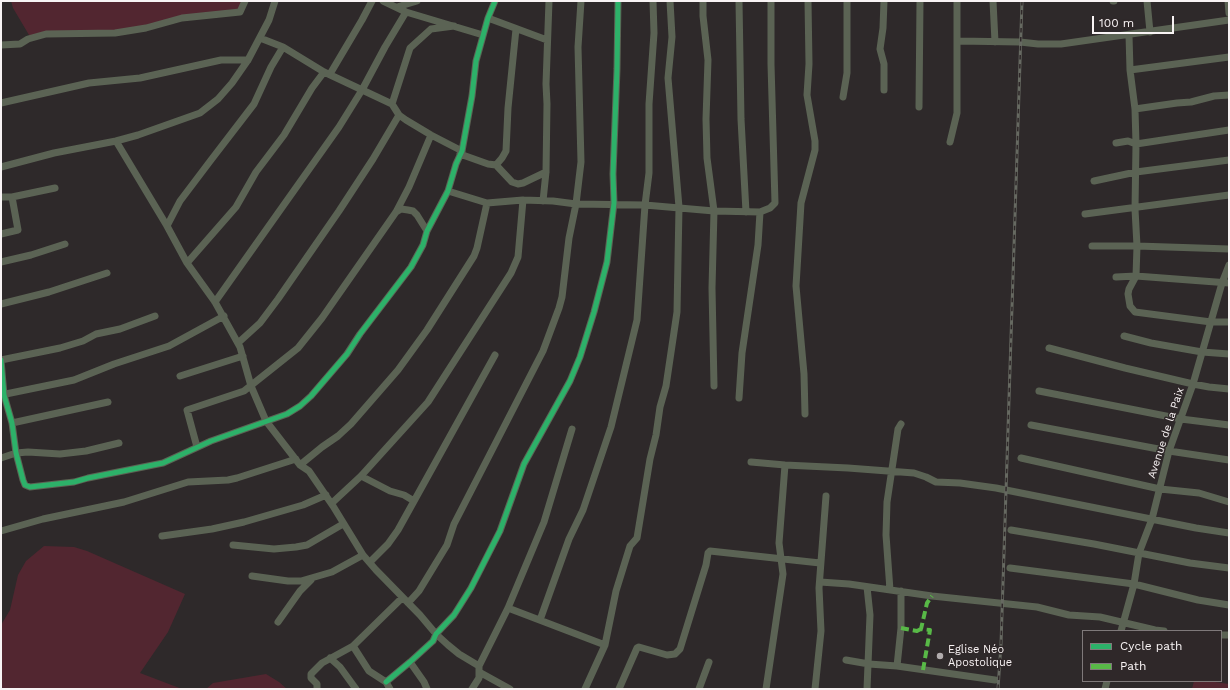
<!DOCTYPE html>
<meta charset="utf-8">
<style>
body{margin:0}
#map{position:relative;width:1230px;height:690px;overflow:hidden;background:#2e292a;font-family:"Work Sans",sans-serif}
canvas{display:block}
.frame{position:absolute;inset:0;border:2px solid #f8f3f4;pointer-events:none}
.legend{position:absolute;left:1082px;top:630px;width:140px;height:52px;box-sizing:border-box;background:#2f2829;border:1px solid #7f797a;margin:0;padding:5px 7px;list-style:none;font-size:12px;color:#f8f3f4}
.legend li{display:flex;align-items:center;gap:8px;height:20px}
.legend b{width:20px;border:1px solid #7f797a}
.scale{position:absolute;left:1092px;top:16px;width:82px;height:18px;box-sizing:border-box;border:2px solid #f8f3f4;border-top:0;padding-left:5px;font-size:12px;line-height:14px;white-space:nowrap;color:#f8f3f4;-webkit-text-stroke:3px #2f2829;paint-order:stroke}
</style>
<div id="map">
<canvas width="1230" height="690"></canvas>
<div class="frame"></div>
<ul class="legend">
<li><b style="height:5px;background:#2db169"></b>Cycle path</li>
<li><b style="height:5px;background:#58b947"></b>Path</li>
</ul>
<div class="scale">100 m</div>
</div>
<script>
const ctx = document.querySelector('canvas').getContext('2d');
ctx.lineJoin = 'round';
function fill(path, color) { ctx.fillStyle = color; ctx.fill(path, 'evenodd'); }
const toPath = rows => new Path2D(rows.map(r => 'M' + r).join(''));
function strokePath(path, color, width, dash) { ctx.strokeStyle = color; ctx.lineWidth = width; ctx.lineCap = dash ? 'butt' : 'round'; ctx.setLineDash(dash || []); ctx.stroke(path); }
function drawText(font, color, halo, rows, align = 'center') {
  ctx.font = font + ' "Work Sans",sans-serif'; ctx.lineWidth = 3; ctx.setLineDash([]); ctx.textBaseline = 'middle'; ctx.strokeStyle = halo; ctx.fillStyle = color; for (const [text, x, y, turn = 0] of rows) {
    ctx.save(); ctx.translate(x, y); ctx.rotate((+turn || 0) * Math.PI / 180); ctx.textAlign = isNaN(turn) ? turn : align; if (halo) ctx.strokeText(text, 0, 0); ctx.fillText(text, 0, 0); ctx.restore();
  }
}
const green = toPath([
 [11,1,244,1,240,11,175,21,106,35,41,36,32,40,13,8],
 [44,546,74,547,87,551,185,594,168,632,140,673,182,689,1,689,1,625,10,610,18,575,26,561],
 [266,674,279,682,287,689,206,689,213,683],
 [1194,681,1208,681,1229,684,1229,689,1192,689]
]);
const minor = toPath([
 [383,1,406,12,483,35],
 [703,1,703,16,708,60,706,119,707,158,714,211,712,288,714,386],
 [739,1,741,119,746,212],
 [884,1,883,28,880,49,884,64,884,90],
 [993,1,995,42],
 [1113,1,1114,1],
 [1147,1,1150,32],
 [1228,1,1229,13],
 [397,7,417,1],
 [488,18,547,40],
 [1129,35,1130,70,1135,109,1136,144,1135,209,1137,246,1136,276,1129,289,1128,294,1130,306,1135,312,1211,322,1229,322],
 [260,38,283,47],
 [958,41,1020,42,1038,44,1061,44,1229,20],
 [1,45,20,44,28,39,46,34,115,33,146,28,182,18,240,12,245,1],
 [1130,70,1229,57],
 [330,74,362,20,372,1],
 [843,97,847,73,847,1],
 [1,103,89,83,140,78,221,60,248,60],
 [392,104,410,48,431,29,454,26],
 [919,107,920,1],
 [1135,109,1177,103,1191,102,1214,96,1229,95],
 [116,141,167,226,187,263,215,302,240,347,251,386,266,421,300,465,309,471,333,506,363,555,376,570,420,615,436,634,448,645,459,654,479,666,479,672,481,673,510,689],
 [950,142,957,113,957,1],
 [1116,143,1128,141,1136,144,1229,130],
 [460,154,488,164,496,165,512,182,518,184,523,183,546,172],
 [496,165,502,158,506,151,508,108,516,29],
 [1,167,54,153,116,141,138,135,200,113,218,99,232,83,248,60,269,20,275,1],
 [1094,181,1136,172,1229,160],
 [448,191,487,203,523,200,553,201,576,204,645,205,714,211,760,212],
 [1,197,12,197,18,230,1,234],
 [12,197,55,188],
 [543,201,546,172,547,104,546,84,549,1],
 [396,212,401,209,408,210,413,211,417,215,427,231],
 [1085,214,1229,195],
 [167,226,180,201,211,160,254,104,271,67,283,47,324,72,392,104,399,115,406,120,431,135,462,151],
 [1092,246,1137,246,1229,249],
 [1,262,31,255,65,244],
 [187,263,236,207,256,172,284,135,312,88,324,72],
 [1116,277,1136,276,1229,283],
 [215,302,339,127,362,90,385,47,406,12],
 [1,304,49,292,107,273],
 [1124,336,1151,343,1202,352,1229,354],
 [238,343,260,323,278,299,339,211,373,159,399,115],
 [1049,348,1125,368,1193,384,1209,387,1229,389],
 [1,360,4,395,12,423,16,453,23,480,25,485,30,487,74,482,88,478,163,463,211,441,287,414,300,406,311,396,347,354,360,334,411,267,423,245,427,231,448,191,456,164,462,151,472,96,476,61,488,18,495,1],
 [1,360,60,348,83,341,96,334,120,329,155,316],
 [180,376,243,356],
 [1039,391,1181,419,1229,425],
 [1,395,74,380,114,364,169,346,224,316],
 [739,398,742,353,758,245,760,212,770,208,775,203,771,64,771,1],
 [805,414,804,374,796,286,801,203,815,150,815,141,807,95,809,64,808,1],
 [12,423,108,402],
 [1031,425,1169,451,1229,460],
 [197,447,187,410,244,391,298,348,322,318,396,212,409,187,431,135],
 [1,458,16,453,28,452,60,454,86,451,119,443],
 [1021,458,1160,489,1199,493,1229,502],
 [751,462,785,465,848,468,914,473,926,477,936,482,960,483,996,488,1196,528,1229,533],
 [300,465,322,447,338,436,351,424,398,370,427,330,474,256,477,248,487,203],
 [361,476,390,491,404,495,414,501],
 [332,503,361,476,428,402,511,273,518,257,523,200],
 [1011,530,1094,544,1190,563,1229,568],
 [1,531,43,519,124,502,188,482,228,480,237,478,296,459],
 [162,536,212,529,244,522,303,505,326,495],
 [233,545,274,549,296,547,307,545,343,524],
 [370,562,388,544,398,530,495,355],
 [1010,568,1134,584,1198,600,1229,605],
 [252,576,288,581,301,581,332,572,363,555],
 [820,582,849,584,932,596,1037,607,1069,615,1100,617,1155,630,1164,631],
 [890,590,886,535,887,502,898,429,901,424],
 [408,603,419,591,447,545,454,524,543,351,559,308,562,297,569,238,576,204,581,162,578,47,581,1],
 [508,608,605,645],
 [540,620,569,539,583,510,611,427,637,320,645,205,649,173,649,104,654,33,653,1],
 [278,622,300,591,311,580],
 [1121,631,1134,584,1139,553,1152,519,1169,451,1193,384,1222,283,1229,265],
 [1221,635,1229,635],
 [353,646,369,671,386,682,390,689],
 [330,658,340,667,356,689],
 [846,660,869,664,897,666,995,680],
 [410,662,424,682,427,689],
 [479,666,508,608,544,522,572,429],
 [897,666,901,628,901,591],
 [386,682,410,662,433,641,436,634,454,615,471,588,500,531,524,464,570,381,580,357,594,312,607,262,614,203,613,174,617,69,618,1],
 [317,689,317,684,311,678,311,674,322,663,353,646,402,598],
 [472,689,479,678,479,672],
 [585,689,605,645,616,591,630,546,637,538,650,459,656,435,660,407,666,386,677,312,679,207,668,78,672,37,670,1],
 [619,689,637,648,639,647,667,655,675,654,680,649,706,565,708,553,710,551,820,563],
 [699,689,709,662],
 [766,689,783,574,779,543,785,465],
 [815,689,821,631,819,588,826,496],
 [867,689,870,615,867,587],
 [1105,689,1107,681]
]);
const rail = toPath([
 [998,689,1001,644,1022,1]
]);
const quiet = toPath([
 [901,628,917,631,921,629],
 [923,670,930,630,921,629,927,603,932,596]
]);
const cycleway = toPath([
 [1,360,4,395,12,423,16,453,23,480,25,485,30,487,74,482,88,478,163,463,211,441,287,414,300,406,311,396,347,354,360,334,411,267,423,245,427,231,448,191,456,164,462,151,472,96,476,61,488,18,495,1],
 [386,682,410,662,433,641,436,634,454,615,471,588,500,531,524,464,570,381,580,357,594,312,607,262,614,203,613,174,617,69,618,1]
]);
const markers = [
 [940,656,4,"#b1acad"]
];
const streetNames = [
 ["Avenue de la Paix",1166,433,-72]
];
const poiNames = [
 ["Eglise Néo",948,650],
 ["Apostolique",948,663]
];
fill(green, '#522630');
strokePath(minor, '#5b6354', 7);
strokePath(rail, '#666961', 3);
strokePath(rail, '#2f2829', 1.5, [4.5]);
strokePath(quiet, '#58b947', 4, [8, 4]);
strokePath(cycleway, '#2db169', 5);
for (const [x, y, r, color] of markers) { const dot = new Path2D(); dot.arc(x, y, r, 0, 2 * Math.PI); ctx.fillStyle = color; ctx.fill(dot); strokePath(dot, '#2f2829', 1.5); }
drawText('11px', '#f8f3f4', '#2f2829', streetNames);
drawText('11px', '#f8f3f4', '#2f2829', poiNames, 'left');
</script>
